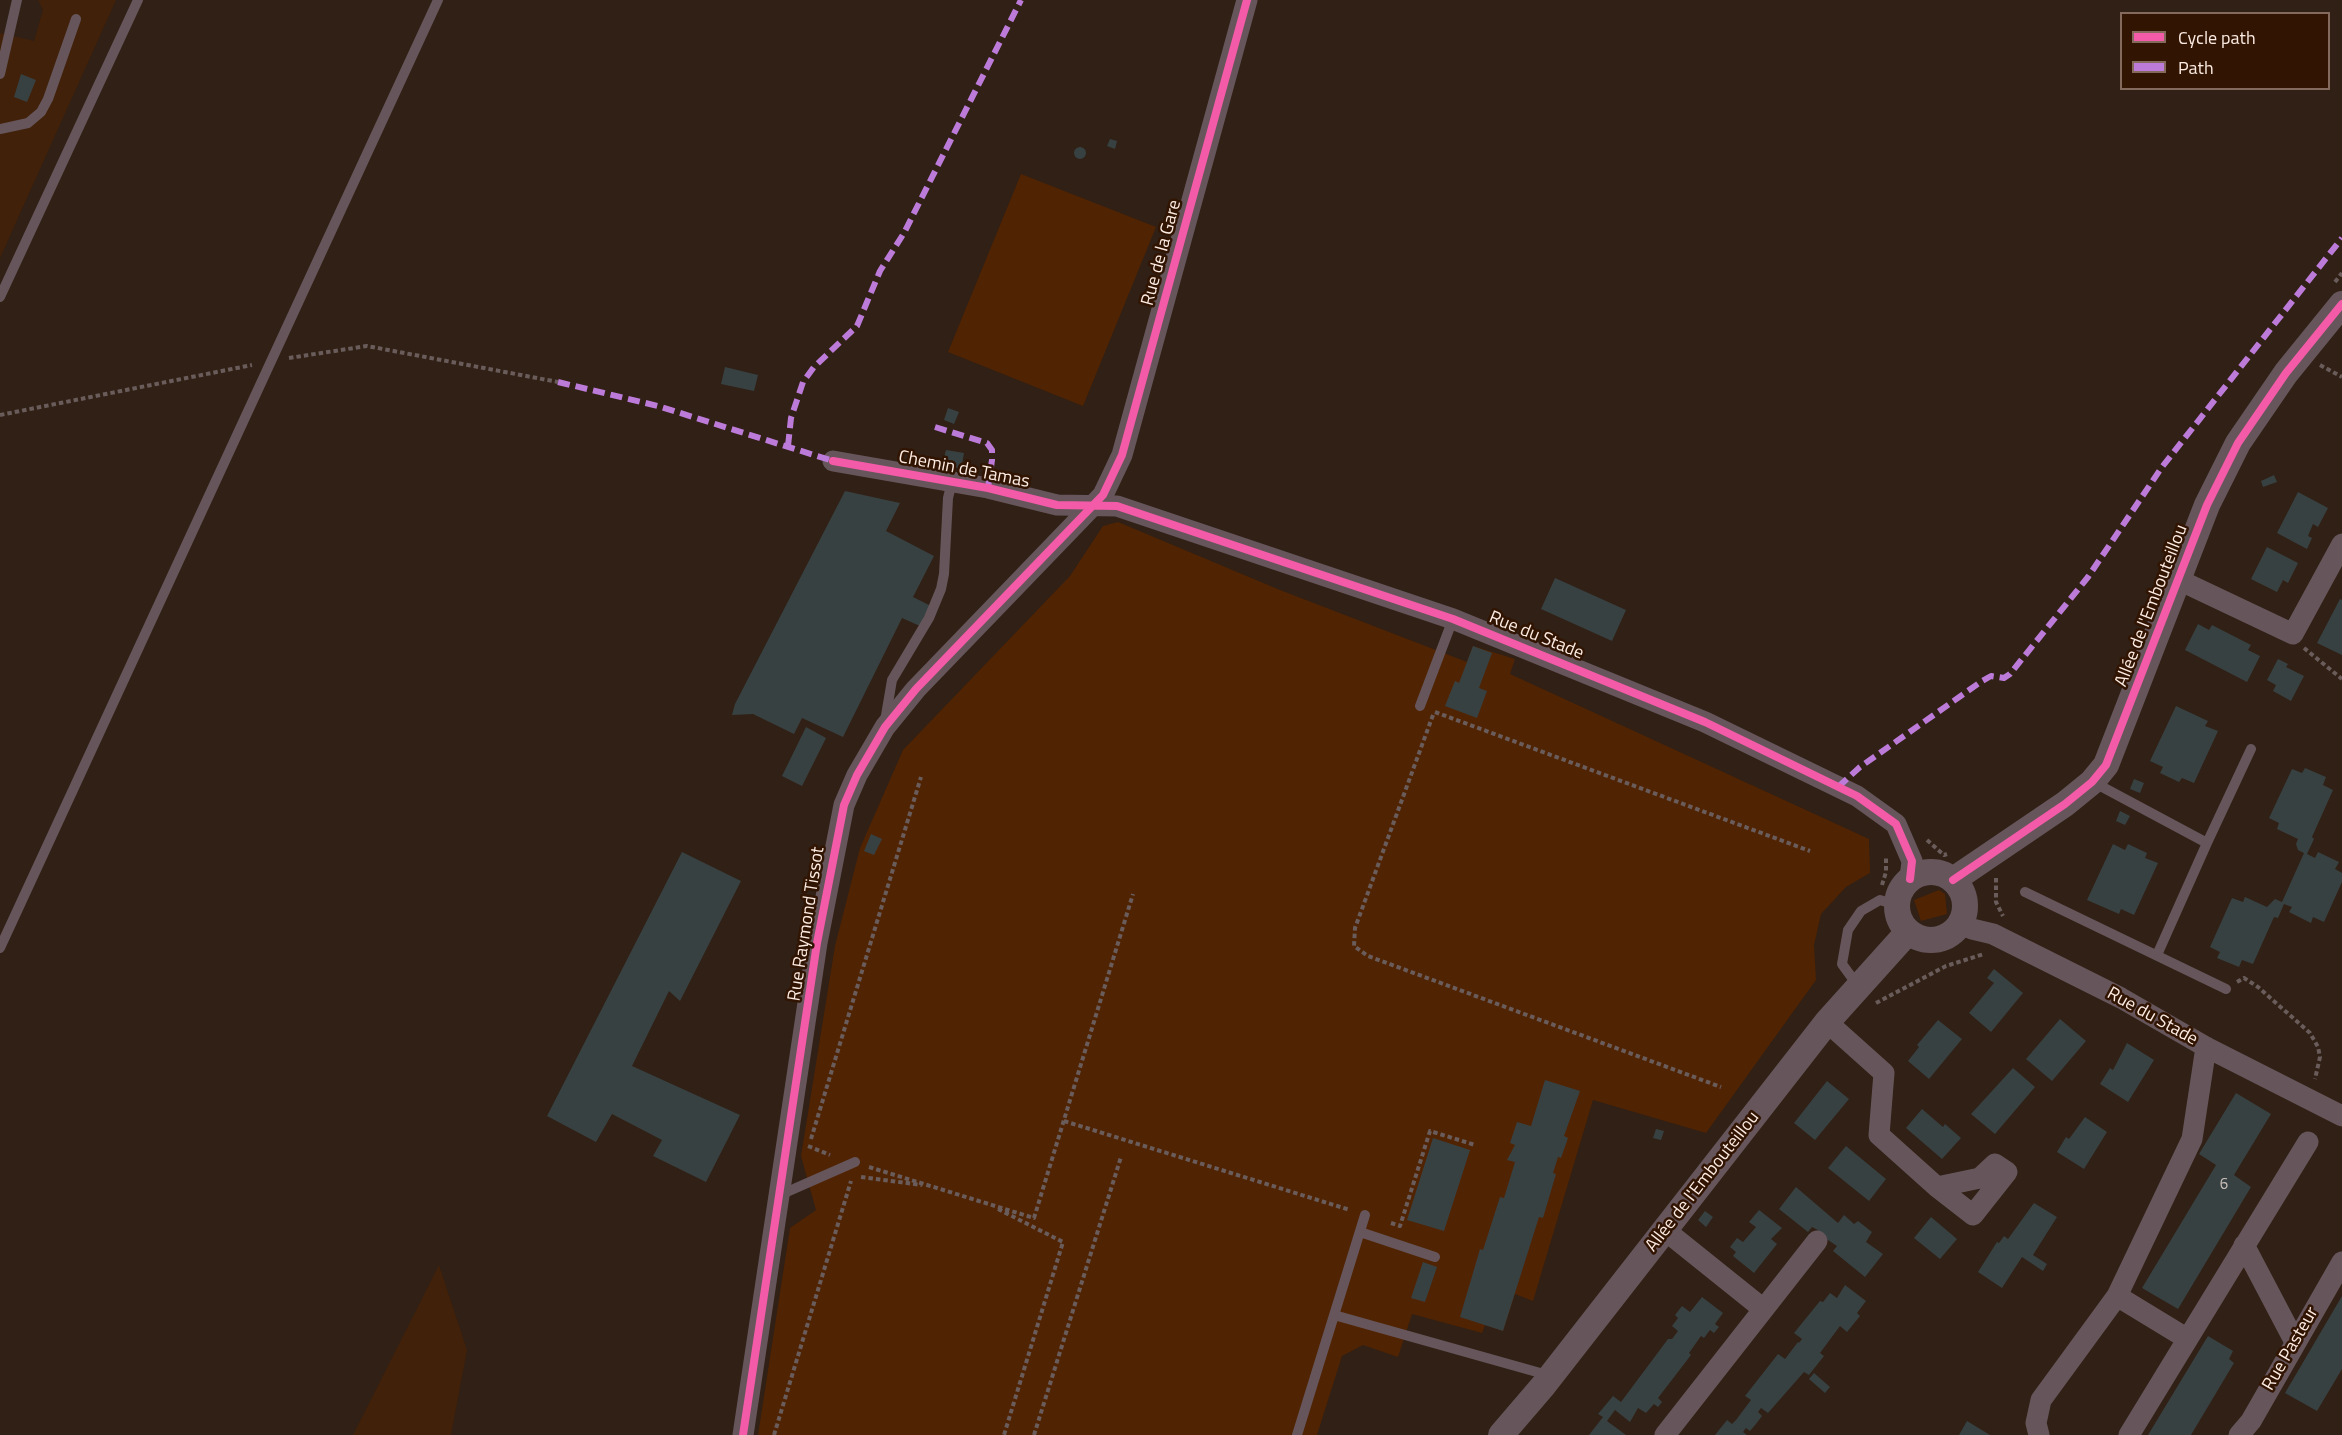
<!DOCTYPE html>
<meta charset="utf-8">
<style>
body{margin:0}
#map{position:relative;width:2342px;height:1435px;overflow:hidden;background:#302015;font-family:"Titillium Web",sans-serif}
canvas{display:block}
.legend{position:absolute;left:2120px;top:12px;width:210px;height:78px;box-sizing:border-box;background:#311402;border:2px solid #836a5c;margin:0;padding:8px 10px;list-style:none;font-size:18px;color:#fdece3}
.legend li{display:flex;align-items:center;gap:12px;height:30px}
.legend b{width:30px;border:2px solid #836a5c}
</style>
<div id="map">
<canvas width="2342" height="1435"></canvas>
<ul class="legend">
<li><b style="height:8px;background:#f35aa7"></b>Cycle path</li>
<li><b style="height:8px;background:#bd7bd9"></b>Path</li>
</ul>
</div>
<script>
const ctx = document.querySelector('canvas').getContext('2d');
ctx.lineJoin = 'round';
function fill(path, color) { ctx.fillStyle = color; ctx.fill(path, 'evenodd'); }
const toPath = rows => new Path2D(rows.map(r => 'M' + r).join(''));
function strokePath(path, color, width, dash) { ctx.strokeStyle = color; ctx.lineWidth = width; ctx.lineCap = dash ? 'butt' : 'round'; ctx.setLineDash(dash || []); ctx.stroke(path); }
function drawText(font, color, halo, rows, align = 'center') {
  ctx.font = font + ' "Titillium Web",sans-serif'; ctx.lineWidth = 5; ctx.setLineDash([]); ctx.textBaseline = 'middle'; ctx.strokeStyle = halo; ctx.fillStyle = color; for (const [text, x, y, turn = 0] of rows) {
    ctx.save(); ctx.translate(x, y); ctx.rotate((+turn || 0) * Math.PI / 180); ctx.textAlign = isNaN(turn) ? turn : align; if (halo) ctx.strokeText(text, 0, 0); ctx.fillText(text, 0, 0); ctx.restore();
  }
}
const built = toPath([
 [38,0,116,0,0,258,0,33,34,41,43,10],
 [439,1265,467,1350,451,1435,353,1435]
]);
const green = toPath([
 [1021,174,1156,227,1083,406,948,352],
 [1118,522,1280,590,1467,662,1473,646,1515,659,1510,674,1869,839,1870,873,1846,887,1821,914,1814,945,1816,980,1706,1133,1593,1100,1533,1301,1515,1294,1503,1331,1485,1325,1482,1333,1412,1314,1398,1357,1363,1345,1342,1356,1317,1435,758,1435,790,1228,816,1210,801,1156,835,946,860,848,903,750,1070,576,1103,526],
 [1939,890,1945,894,1947,914,1921,921,1914,900]
]);
const building = toPath([
 [21,74,36,80,27,102,14,97],
 [1110,139,1117,141,1115,149,1107,146],
 '1074 153a6 6 0 1 1 12 0a6 6 0 1 1-12 0Z',
 [725,367,758,375,754,391,721,384],
 [948,408,959,412,954,424,944,420],
 [946,450,964,453,961,469,942,465],
 [2274,475,2277,482,2263,487,2261,481],
 [845,491,900,503,886,531,934,556,913,597,931,606,920,626,902,618,843,737,802,718,794,734,753,714,732,715,735,704],
 [2298,492,2328,508,2318,527,2313,524,2308,536,2312,538,2307,549,2277,533],
 [2267,547,2298,563,2288,583,2283,580,2277,592,2251,579],
 [1555,578,1626,610,1612,641,1541,609],
 [2340,599,2342,600,2342,655,2317,643],
 [2198,624,2209,630,2212,625,2251,645,2248,650,2260,656,2247,682,2185,650],
 [1473,646,1492,653,1479,688,1487,691,1477,718,1445,706,1455,681,1459,683],
 [2278,659,2288,664,2286,667,2304,676,2291,701,2273,691,2276,685,2267,680],
 [2176,706,2208,721,2205,726,2218,731,2194,783,2182,778,2179,782,2160,773,2163,767,2150,761],
 [806,727,826,738,802,786,782,776],
 [2305,768,2326,777,2323,785,2333,790,2312,837,2314,839,2307,854,2315,858,2318,852,2339,862,2335,869,2342,873,2342,882,2324,922,2313,917,2311,923,2289,912,2292,907,2284,904,2278,918,2274,917,2253,964,2242,960,2239,967,2217,958,2220,952,2210,947,2232,898,2243,902,2245,897,2267,907,2275,899,2282,902,2304,853,2298,850,2296,844,2298,839,2277,829,2279,823,2269,818,2292,769,2302,773],
 [2134,779,2144,783,2140,793,2130,789],
 [2120,811,2130,816,2125,825,2116,821],
 [871,834,882,839,874,855,864,851],
 [2113,844,2125,850,2128,844,2147,853,2145,858,2158,863,2134,915,2121,909,2119,914,2087,900],
 [682,852,741,881,680,1001,669,991,632,1066,740,1115,706,1182,653,1156,662,1140,612,1114,596,1142,547,1116],
 [1994,969,2023,993,1991,1032,1969,1013,1994,983,1987,978],
 [2060,1019,2086,1041,2052,1081,2026,1059],
 [1938,1020,1962,1039,1929,1079,1908,1061,1919,1047,1917,1045],
 [2127,1043,2154,1060,2128,1102,2100,1084,2110,1068,2113,1070],
 [2013,1068,2035,1087,1995,1134,1971,1114],
 [1545,1080,1580,1091,1564,1136,1568,1138,1561,1158,1558,1157,1553,1173,1556,1174,1543,1218,1539,1217,1503,1331,1460,1317,1480,1249,1483,1250,1500,1197,1504,1198,1515,1162,1507,1160,1515,1145,1510,1143,1517,1122,1531,1126],
 [1827,1081,1849,1099,1815,1140,1794,1123],
 [2236,1093,2271,1114,2234,1175,2251,1187,2178,1309,2142,1288,2216,1165,2199,1154],
 [1922,1109,1943,1127,1945,1124,1961,1138,1942,1159,1906,1128],
 [2085,1117,2107,1132,2084,1169,2057,1152,2066,1137,2069,1139],
 [1656,1129,1664,1131,1661,1140,1653,1138],
 [1433,1138,1470,1150,1444,1231,1407,1220],
 [1846,1146,1886,1179,1869,1201,1828,1168],
 [1796,1187,1838,1223,1844,1215,1854,1224,1858,1221,1872,1232,1866,1242,1883,1254,1865,1277,1833,1251,1837,1246,1816,1232,1818,1230,1812,1227,1808,1232,1779,1209],
 [2034,1203,2057,1217,2033,1255,2047,1264,2043,1271,2022,1257,2002,1288,1978,1272,1997,1242,1999,1243,2004,1236,2008,1239],
 [1759,1210,1782,1228,1771,1239,1777,1244,1754,1273,1733,1256,1736,1252,1730,1247,1737,1238,1743,1242,1756,1227,1749,1222],
 [1705,1211,1713,1217,1706,1227,1698,1220],
 [1931,1217,1957,1239,1940,1259,1914,1238],
 [1423,1262,1437,1267,1425,1302,1411,1298],
 [1845,1285,1866,1301,1857,1313,1860,1316,1847,1332,1840,1326,1820,1353,1824,1356,1809,1375,1804,1372,1768,1413,1761,1408,1758,1412,1762,1416,1756,1424,1750,1431,1746,1428,1743,1432,1747,1435,1715,1435,1727,1420,1732,1424,1736,1420,1751,1400,1745,1396,1778,1354,1785,1359,1798,1342,1799,1343,1802,1339,1794,1333,1820,1301,1823,1302,1830,1293,1837,1298],
 [2342,1296,2342,1369,2317,1411,2285,1393],
 [1702,1297,1723,1313,1715,1324,1719,1327,1714,1333,1710,1330,1704,1338,1701,1336,1689,1353,1691,1355,1658,1398,1662,1402,1658,1407,1654,1404,1646,1413,1638,1408,1630,1422,1615,1410,1607,1421,1626,1435,1589,1435,1603,1417,1598,1414,1613,1396,1621,1402,1668,1339,1672,1339,1678,1331,1672,1326,1678,1318,1675,1315,1682,1306,1690,1312],
 [2208,1336,2233,1351,2229,1359,2234,1363,2191,1435,2148,1435],
 [1814,1373,1830,1387,1825,1393,1809,1379],
 [1967,1421,1990,1435,1959,1435]
]);
const path = toPath([
 [2335,282,2342,273],
 [289,358,367,346,558,382],
 [2320,365,2342,377],
 [0,415,252,365],
 [2304,648,2342,679],
 [1435,712,1810,851],
 [1433,715,1355,928,1354,946,1368,956,1721,1087],
 [1927,840,1944,855,1947,854],
 [1996,878,1996,902,2003,916],
 [1882,885,1886,872,1886,857],
 [2237,982,2244,978,2258,987,2310,1033,2318,1047,2320,1057,2315,1079],
 [1876,1003,1946,966,1984,954],
 [1064,1121,1350,1210],
 [811,1139,921,777],
 [808,1146,830,1155],
 [869,1167,1034,1218,1133,894],
 [861,1177,922,1185],
 [998,1209,1063,1242,1004,1435],
 [1391,1223,1400,1226,1430,1131,1475,1145],
 [774,1435,851,1181],
 [1034,1435,1121,1157]
]);
const service = toPath([
 [0,74,17,0],
 [0,129,28,123,41,112,48,99,76,19],
 [0,297,138,0],
 [1420,706,1453,619],
 [885,721,892,680,929,618,941,589,944,574,948,498,952,482],
 [2093,782,2207,843,2157,955],
 [2207,843,2251,749],
 [2025,892,2226,989],
 [0,948,438,0],
 [1858,986,1842,964,1848,930,1861,911,1880,900,1896,905],
 [780,1195,855,1162],
 [1360,1232,1435,1257],
 [1334,1315,1551,1376],
 [1297,1435,1365,1215]
]);
const minor = toPath([
 [833,461,988,488,1057,505,1117,506,1453,619,1705,722,1857,796,1896,824,1912,861,1910,879],
 [2179,580,2293,634,2342,544],
 [1961,923,1972,929,1993,934,2121,998,2206,1047,2342,1116],
 [1827,1022,1884,1073,1879,1135,1937,1187,1973,1215,2007,1172,1995,1164,1980,1178,1937,1187],
 [1666,1231,1762,1308],
 [2244,1245,2295,1342],
 [2117,1296,2186,1338],
 [743,1435,817,943,844,805,857,775,885,727,916,689,1103,495,1122,455,1247,0],
 [1665,1435,1817,1241],
 [2039,1435,2036,1423,2041,1400,2117,1296,2192,1139,2206,1047],
 [2129,1435,2308,1142],
 [2239,1435,2251,1421,2342,1262]
]);
const tertiary = toPath([
 '1897 906a34 34 0 1 1 68 0a34 34 0 1 1-68 0Z',
 [1953,880,2065,804,2092,782,2106,765,2207,505,2238,443,2286,373,2342,304],
 [1501,1435,1543,1386,1827,1022,1908,932]
]);
const quiet = toPath([
 [558,382,658,406,833,461],
 [935,427,987,443,992,450,992,460,988,488],
 [788,446,791,418,803,382,814,367,857,326,880,271,904,233,1021,0],
 [1838,787,1860,767,1982,681,1991,676,2004,678,2010,674,2088,577,2162,467,2342,238]
]);
const cycleway = toPath([
 [833,461,988,488,1057,505,1117,506,1453,619,1705,722,1857,796,1896,824,1912,861,1910,879],
 [1953,880,2065,804,2092,782,2106,765,2207,505,2238,443,2286,373,2342,304],
 [743,1435,817,943,844,805,857,775,885,727,916,689,1103,495,1122,455,1247,0]
]);
const numberNames = [
 ["6",2224,1185]
];
const streetNames = [
 ["Rue de la Gare",1162,253,-75],
 ["Chemin de Tamas",964,470,11],
 ["Allée de l'Embouteillou",2152,606,-69],
 ["Rue du Stade",1536,636,22],
 ["Rue Raymond Tissot",807,924,-81],
 ["Rue du Stade",2152,1017,29],
 ["Allée de l'Embouteillou",1703,1182,-52],
 ["Rue Pasteur",2291,1349,-60]
];
fill(built, '#41210a');
fill(green, '#502303');
fill(building, '#384142');
strokePath(path, '#695c5a', 4, [4.5, 3]);
strokePath(service, '#66565b', 10);
strokePath(minor, '#66565b', 21);
strokePath(tertiary, '#66565b', 26);
strokePath(quiet, '#bd7bd9', 6, [12, 6]);
strokePath(cycleway, '#f35aa7', 8);
drawText('15px', '#ccc1bb', null, numberNames);
drawText('18px', '#fdece3', '#311402', streetNames);
</script>
